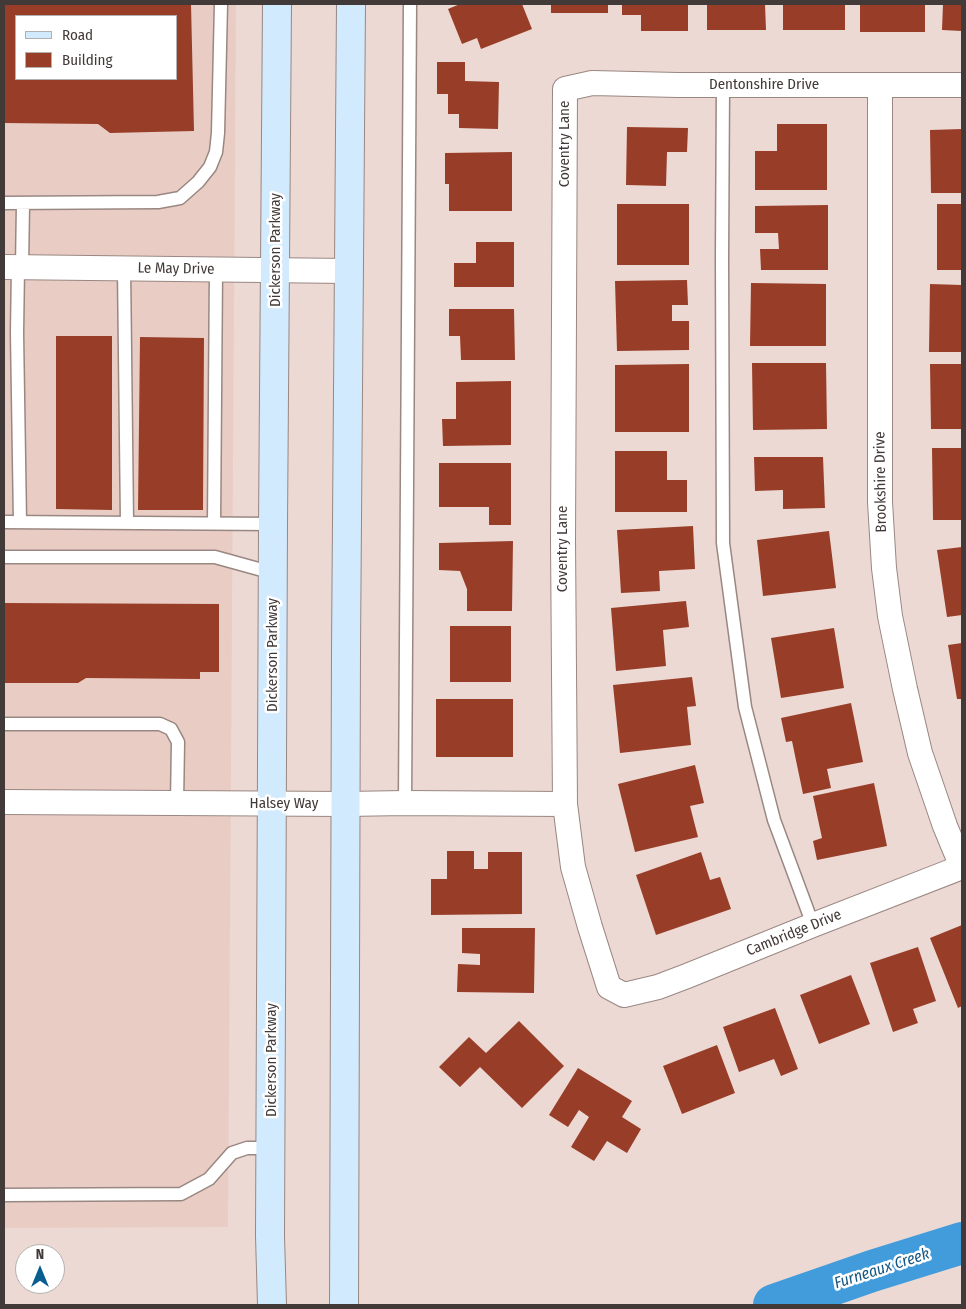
<!DOCTYPE html>
<style>
body{margin:0}
#map{position:relative;width:966px;height:1309px;overflow:hidden;background:#edd9d4;font-family:"Fira Sans Condensed",sans-serif}
canvas{display:block}
.frame{position:absolute;inset:0;border:5px solid #423a38;pointer-events:none}
.legend{position:absolute;left:15px;top:15px;width:162px;height:65px;box-sizing:border-box;background:#fff;border:1px solid #b3b0af;margin:0;padding:6px 9px;list-style:none;font-size:15px;color:#423a38}
.legend li{display:flex;align-items:center;gap:10px;height:25px}
.legend b{width:25px;border:1px solid #b3b0af}
.north{position:absolute;left:15px;top:1244px;width:50px;height:50px;box-sizing:border-box;background:#fff;border:1px solid #b3b0af;border-radius:50%;rotate:0deg;font-size:14px;font-weight:700;line-height:20px;text-align:center;color:#423a38}
.north::after{content:'';display:block;margin:auto;width:18px;height:22px;background:#095e90;clip-path:polygon(50% 0,100% 100%,50% 72%,0 100%)}
</style>
<div id="map">
<canvas width="966" height="1309"></canvas>
<div class="frame"></div>
<ul class="legend">
<li><b style="height:6px;background:#d1eafd"></b>Road</li>
<li><b style="height:14px;background:#983d27"></b>Building</li>
</ul>
<div class="north">N</div>
</div>
<script>
const ctx = document.querySelector('canvas').getContext('2d');
ctx.lineJoin = 'round';
function fill(path, color) { ctx.fillStyle = color; ctx.fill(path, 'evenodd'); }
const toPath = rows => new Path2D(rows.map(r => 'M' + r).join(''));
function strokePath(path, color, width, dash) { ctx.strokeStyle = color; ctx.lineWidth = width; ctx.lineCap = dash ? 'butt' : 'round'; ctx.setLineDash(dash || []); ctx.stroke(path); }
function drawText(font, color, halo, rows, align = 'center') {
  ctx.font = font + ' "Fira Sans Condensed",sans-serif'; ctx.lineWidth = 5; ctx.setLineDash([]); ctx.textBaseline = 'middle'; ctx.strokeStyle = halo; ctx.fillStyle = color; for (const [text, x, y, turn = 0] of rows) {
    ctx.save(); ctx.translate(x, y); ctx.rotate((+turn || 0) * Math.PI / 180); ctx.textAlign = isNaN(turn) ? turn : align; if (halo) ctx.strokeText(text, 0, 0); ctx.fillText(text, 0, 0); ctx.restore();
  }
}
const built = toPath([
 [4,4,236,4,228,1227,4,1228],
 [16,16,176,16,176,79,16,79]
]);
const river = toPath([
 [774,1305,872,1271,962,1243]
]);
const building = toPath([
 [4,4,191,4,194,131,110,133,98,124,4,123],
 [16,16,176,16,176,79,16,79],
 [460,4,522,4,532,29,481,49,477,38,462,44,448,9],
 [551,4,608,4,608,13,551,13],
 [622,4,688,4,688,31,641,31,641,15,622,15],
 [707,4,765,4,766,30,707,30],
 [783,4,845,4,845,30,783,30],
 [860,4,925,4,925,32,860,32],
 [943,4,962,4,962,31,942,30],
 [437,62,465,62,465,81,499,82,498,129,459,128,459,114,448,114,448,94,437,94],
 [777,124,827,124,827,190,755,190,755,151,777,151],
 [627,127,688,128,687,152,667,152,666,186,626,185],
 [962,129,962,193,931,193,930,130],
 [512,152,512,211,449,211,449,184,445,184,445,153],
 [617,204,689,204,689,265,617,265],
 [937,204,962,204,962,270,937,270],
 [828,205,828,270,761,270,760,249,779,249,778,233,755,233,755,206],
 [476,242,514,242,514,287,454,287,454,263,476,263],
 [687,280,688,305,672,305,672,321,689,321,689,350,617,351,615,281],
 [751,283,826,284,826,346,750,346],
 [930,284,962,285,962,352,929,352],
 [449,309,514,309,515,360,461,360,460,336,449,336],
 [56,336,112,336,112,510,56,509],
 [140,337,204,338,203,510,138,510],
 [752,363,826,363,827,429,753,430],
 [689,364,689,432,615,432,615,365],
 [930,364,962,364,962,429,931,429],
 [511,381,511,445,443,446,442,419,456,419,456,382],
 [932,448,962,448,962,520,933,520],
 [615,451,667,451,667,480,687,480,687,512,615,512],
 [754,457,823,457,825,508,783,509,783,490,755,491],
 [439,463,511,463,511,525,489,525,489,507,439,507],
 [693,526,695,569,659,571,660,591,621,593,617,530],
 [829,531,836,588,763,596,757,540],
 [513,541,512,611,467,611,467,589,460,571,439,570,439,543],
 [962,547,962,615,947,617,937,550],
 [686,601,689,627,663,630,666,666,616,671,611,608],
 [4,603,219,604,219,672,200,672,200,679,86,678,78,683,4,683],
 [450,626,511,626,511,682,450,682],
 [834,628,844,688,781,698,771,638],
 [962,643,962,699,957,699,948,645],
 [692,677,696,706,687,707,691,745,620,753,613,685],
 [436,699,513,699,513,757,436,757],
 [851,703,863,762,827,769,831,788,803,794,792,741,786,742,781,718],
 [695,765,704,803,690,806,698,837,635,852,618,784],
 [874,783,887,846,817,860,813,841,822,838,813,796],
 [447,851,474,851,474,869,488,869,488,852,522,852,522,914,431,915,431,879,447,879],
 [701,852,710,880,720,877,731,909,656,935,636,875],
 [962,925,962,1006,958,1008,930,938],
 [462,928,535,928,534,993,457,992,458,964,480,965,480,954,462,953],
 [918,947,936,1001,913,1009,918,1023,893,1032,870,963],
 [851,975,870,1024,819,1044,800,995],
 [775,1008,798,1069,781,1076,774,1059,739,1072,723,1027],
 [519,1021,564,1066,522,1108,480,1067,460,1087,439,1067,469,1037,486,1053],
 [717,1045,735,1093,682,1114,663,1066],
 [578,1068,632,1101,622,1117,641,1129,627,1153,607,1141,594,1161,571,1147,589,1117,579,1110,568,1127,549,1115]
]);
const lane = toPath([
 [723,85,722,258,723,543,745,707,774,820,813,925],
 [4,203,158,202,180,198,198,182,210,167,216,152,218,133,221,4],
 [18,267,17,333,20,522],
 [22,267,23,204],
 [124,268,127,523],
 [4,522,273,524],
 [214,523,216,270],
 [4,557,215,557,273,573],
 [4,724,160,724,171,729,178,742,177,803],
 [405,803,410,4],
 [4,1195,181,1194,209,1179,232,1153,247,1148,271,1148]
]);
const street = toPath([
 [880,85,880,502,884,568,890,616,905,689,920,753,945,826,962,867],
 [962,85,678,85,592,83,565,89,563,540,565,804,573,867,590,927,609,987,624,995,658,987,687,976,813,925,962,867],
 [4,267,348,271],
 [4,802,346,804,405,803,565,804]
]);
const secondary = toPath([
 [272,1305,270,1236,273,524,277,4],
 [344,1305,346,649,351,4]
]);
const streetNames = [
 ["Dentonshire Drive",764,85],
 ["Coventry Lane",565,144,-90],
 ["Dickerson Parkway",276,250,-90],
 ["Le May Drive",176,269,1],
 ["Brookshire Drive",881,482,-91],
 ["Coventry Lane",563,549,-90],
 ["Dickerson Parkway",273,655,-90],
 ["Halsey Way",284,804],
 ["Cambridge Drive",794,933,-22],
 ["Dickerson Parkway",272,1060,-90]
];
const waterNames = [
 ["Furneaux Creek",882,1269,-18]
];
fill(built, '#e9cdc5');
strokePath(river, '#429cdb', 42);
fill(building, '#983d27');
strokePath(lane, '#998782', 15);
strokePath(street, '#998782', 26);
strokePath(secondary, '#998782', 30);
strokePath(lane, '#fff', 12);
strokePath(street, '#fff', 24);
strokePath(secondary, '#d1eafd', 28);
drawText('15px', '#423a38', '#fff', streetNames);
drawText('italic 16px', '#165782', '#fff', waterNames);
</script>
